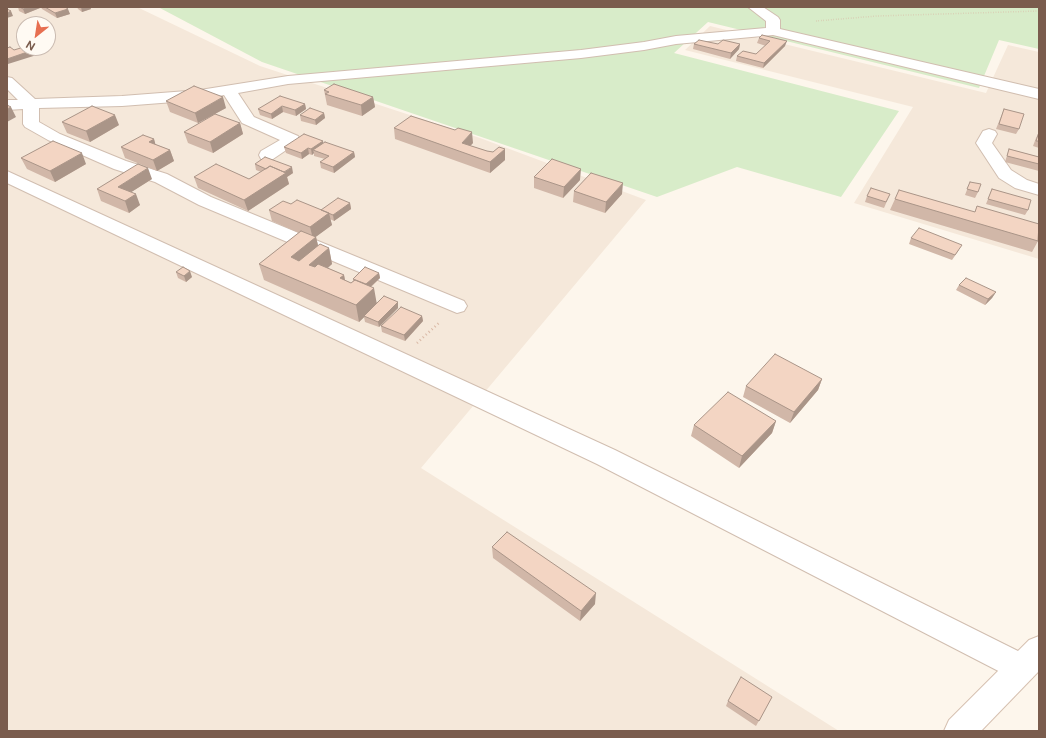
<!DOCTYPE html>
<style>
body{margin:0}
#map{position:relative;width:1046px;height:738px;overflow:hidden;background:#fdf6ec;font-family:"Public Sans",sans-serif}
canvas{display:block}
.frame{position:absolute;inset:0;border:8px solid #7a5c4d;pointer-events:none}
.north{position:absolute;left:16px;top:16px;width:40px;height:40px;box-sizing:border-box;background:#fffaf3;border:1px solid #cabbb1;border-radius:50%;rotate:210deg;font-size:11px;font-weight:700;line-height:16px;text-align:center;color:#7a5c4d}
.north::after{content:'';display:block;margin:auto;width:14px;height:18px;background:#e76f51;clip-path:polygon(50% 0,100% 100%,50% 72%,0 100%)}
</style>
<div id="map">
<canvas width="1046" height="738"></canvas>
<div class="frame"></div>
<div class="north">N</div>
</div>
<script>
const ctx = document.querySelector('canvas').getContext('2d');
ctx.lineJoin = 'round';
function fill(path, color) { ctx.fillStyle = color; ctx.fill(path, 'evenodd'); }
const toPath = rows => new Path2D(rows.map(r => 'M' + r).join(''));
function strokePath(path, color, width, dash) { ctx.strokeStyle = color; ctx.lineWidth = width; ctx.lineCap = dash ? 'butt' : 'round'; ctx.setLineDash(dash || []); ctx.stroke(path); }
const residential = toPath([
 [7,7,137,7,260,66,480,138,646,200,421,468,839,731,7,731],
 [24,24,48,24,48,48,24,48],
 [710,26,986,93,1008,45,1039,52,1039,259,854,203,913,107,685,50]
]);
const green = toPath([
 [158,7,1039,7,1039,49,999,40,979,88,708,22,674,53,899,111,841,197,737,167,657,197,262,62]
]);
const pathFar1 = toPath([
 [816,21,877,16,1039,11]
]);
const path = toPath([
 [417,343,440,322]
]);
const minor = toPath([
 [748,7,763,7,778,17,780,20,780,29,1039,89,1039,99,773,35,676,44,644,50,581,58,288,84,238,93,254,117,298,136,300,139,298,142,273,159,267,160,261,159,259,155,261,151,280,140,242,123,224,95,200,100,122,106,39,108,39,122,60,134,126,161,167,174,211,197,464,301,467,306,464,311,457,313,199,205,155,182,114,169,48,140,25,127,23,124,23,109,7,110,7,100,18,100,7,89,7,77,12,78,35,99,122,96,200,90,288,76,581,50,644,42,676,36,766,28,766,21,748,7],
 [989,129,995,131,997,134,992,143,1011,170,1027,180,1039,184,1039,195,1015,188,999,178,976,143,983,131,989,129],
 [7,171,615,450,1032,658,1037,668,1032,678,1022,682,1012,678,597,464,7,183,7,171]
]);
const secondary = toPath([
 [1039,636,1039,671,981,731,944,731,949,720,1029,640,1039,636]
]);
const wall = toPath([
 [18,7,40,7,40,8,25,14,19,11],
 [41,7,65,7,70,14,57,18,42,9],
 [77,7,90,7,91,9,82,12,78,9],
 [762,35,785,46,763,68,736,61,737,56,756,54,766,46,757,43,759,38],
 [694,44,740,44,739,49,730,59,693,49],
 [324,90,373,97,375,107,362,116,327,105],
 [166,101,226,108,198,123,170,112],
 [305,104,306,109,296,116,283,112,272,119,260,115,258,109],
 [1004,109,1019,129,1016,134,996,129],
 [324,113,325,118,316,125,301,121,300,115],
 [62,122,119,125,90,142,67,133],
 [240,123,243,134,213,153,188,143,184,132],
 [394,128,473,143,470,146,487,151,493,152,505,149,505,160,490,173,395,139],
 [1039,132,1039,148,1033,146,1036,138],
 [154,139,155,144,170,150,174,161,157,171,125,158,121,147],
 [323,141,323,143,354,152,355,157,334,173,321,168,320,162,325,159,314,156,314,153,312,155,309,154,302,159,286,153,284,147],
 [1009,149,1039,157,1039,171,1005,162],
 [21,158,86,164,55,182,27,169],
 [255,164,293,173,287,177,289,184,248,211,198,188,194,177,249,179,261,172,256,170],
 [534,177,580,180,563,198,534,188],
 [152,179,131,192,140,205,129,213,101,201,97,189],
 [970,182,978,192,975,198,965,195],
 [992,189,1028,210,1025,215,986,204],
 [574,191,622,194,605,213,573,202],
 [890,194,884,208,865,202,867,196],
 [895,199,975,212,977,206,1038,241,1032,252,890,210],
 [350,203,351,209,334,221,330,219,332,225,315,237,316,237,318,245,329,248,332,264,328,268,344,275,345,280,351,283,353,281,353,279,379,273,380,278,371,287,377,304,398,302,398,308,379,327,365,322,364,317,359,322,264,280,259,264,299,233,272,221,269,210,321,210],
 [911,238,959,250,952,260,909,244],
 [176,272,192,277,186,282,178,278],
 [959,285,996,292,992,298,985,305,956,290],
 [422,316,423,321,405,341,382,332,381,326],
 [822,379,818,390,790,423,743,397,746,386],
 [776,421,772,433,739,468,691,436,694,425],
 [492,547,595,604,580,621,493,558],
 [772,697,756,726,726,706,728,701]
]);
const shadedWall = toPath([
 [28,7,40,7,40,8,25,14,23,9],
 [81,7,90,7,91,9,82,12],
 [68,9,70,14,57,18,55,13],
 [11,11,13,16,7,18,7,13],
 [787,41,785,46,763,68,764,63],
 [740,44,739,49,730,59,731,53],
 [39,48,41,48,43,53,8,64,7,62,7,59],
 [223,97,226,108,198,123,195,113],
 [373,97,375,107,362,116,361,105],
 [305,104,306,109,296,116,295,110],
 [282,106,283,112,272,119,271,114],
 [11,107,16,117,7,122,7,109],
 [324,113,325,118,316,125,315,120],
 [115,115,119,125,90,142,86,131],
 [240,123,243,134,213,153,210,142],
 [472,132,473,143,463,153,462,143],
 [154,139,157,150,149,142],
 [323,141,324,147,313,150,314,153,312,155,311,149],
 [308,148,309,154,302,159,301,153],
 [505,149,505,160,490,173,490,162],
 [170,150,174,161,157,171,153,160],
 [354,152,355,157,334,173,333,167],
 [82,153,86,164,55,182,50,171],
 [292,167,293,173,287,177,289,184,248,211,244,200],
 [148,168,152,179,122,198,118,187],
 [581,169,580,180,563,198,564,187],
 [623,183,622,194,605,213,606,202],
 [136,194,140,205,129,213,125,201],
 [350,203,351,209,334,221,333,215],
 [329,213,332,225,313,239,310,227],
 [316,237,320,254,295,274,291,257],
 [329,248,332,264,312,281,309,265],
 [190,271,192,277,186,282,184,276],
 [379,273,380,278,367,290,366,284],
 [344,275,347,291,340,278],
 [374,288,377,305,359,322,356,305],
 [996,292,992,298,985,305,988,299],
 [398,302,398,308,379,327,378,322],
 [422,316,423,321,405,341,404,335],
 [822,379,818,390,790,423,794,412],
 [776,421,772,433,739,468,742,456],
 [596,593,595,604,580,621,581,611]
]);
const building = toPath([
 [20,7,28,7,23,9,20,7],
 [45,7,65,7,68,9,55,13,45,7],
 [7,9,11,11,7,13,7,9],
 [762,35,787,41,764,63,737,56,743,51,756,54,770,41,759,38,762,35],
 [699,40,718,44,723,40,740,44,731,53,694,44,699,40],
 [10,47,14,50,24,47,24,48,39,48,7,59,7,48,10,47],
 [334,84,373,97,361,105,325,94,329,92,324,90,334,84],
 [194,86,223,97,195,113,166,101,194,86],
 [280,96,305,104,295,110,282,106,271,114,258,109,280,96],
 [7,105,11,107,7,109,7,105],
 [92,106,115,115,86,131,62,122,92,106],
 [310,108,324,113,315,120,300,115,310,108],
 [1004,109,1024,114,1019,129,999,124,1004,109],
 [215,114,240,123,210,142,184,132,215,114],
 [411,116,455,130,458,128,472,132,462,143,487,151,493,152,499,147,505,149,490,162,394,128,411,116],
 [1039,132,1039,141,1036,141,1039,132],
 [304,134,323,141,311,149,308,148,301,153,284,147,304,134],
 [143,135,154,139,149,142,170,150,153,160,121,147,143,135],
 [53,141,82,153,50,171,21,158,53,141],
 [325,142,354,152,333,167,320,162,329,156,313,150,325,142],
 [1009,149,1039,157,1039,164,1007,156,1009,149],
 [265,157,292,167,284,172,270,166,266,169,255,164,265,157],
 [552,159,581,169,564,187,534,177,552,159],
 [138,164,148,168,118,187,136,194,125,201,97,189,138,164],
 [216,164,249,179,270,166,286,173,244,200,194,177,216,164],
 [591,173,623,183,606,202,574,191,591,173],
 [970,182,981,184,978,192,967,189,970,182],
 [871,188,890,194,886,202,867,196,871,188],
 [992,189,1031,200,1028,210,988,199,992,189],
 [899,190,975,212,977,206,1039,224,1038,241,895,199,899,190],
 [338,198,350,203,333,215,321,210,338,198],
 [297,200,329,213,310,227,269,210,283,201,291,204,297,200],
 [919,228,962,245,955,255,911,238,919,228],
 [301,231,316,237,291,257,299,261,320,244,329,248,309,265,315,267,318,264,344,275,340,278,351,283,355,280,374,288,356,305,259,264,301,231],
 [183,267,190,271,184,276,176,272,183,267],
 [365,267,379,273,366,284,353,279,365,267],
 [966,278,996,292,988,299,959,285,966,278],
 [384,296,398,302,378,322,364,316,384,296],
 [401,307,422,316,404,335,381,326,401,307],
 [775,354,822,379,794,412,746,386,775,354],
 [728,392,776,421,742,456,694,425,728,392],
 [507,532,596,593,581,611,492,547,507,532],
 [741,677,772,697,759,721,728,701,741,677]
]);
fill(residential, '#f5e8da');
fill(green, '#d8ecc9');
strokePath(minor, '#d1beb0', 2);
strokePath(secondary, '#d6c0b0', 2);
strokePath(pathFar1, '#d9b8a5', 1.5, [0.5, 2]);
strokePath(path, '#d9b8a5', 2.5, [1, 3]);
fill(minor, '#fff');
fill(secondary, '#fff');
fill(wall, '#d1b7a8');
fill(shadedWall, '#aa9588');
fill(building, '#f3d5c3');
strokePath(building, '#aa9588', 1);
</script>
